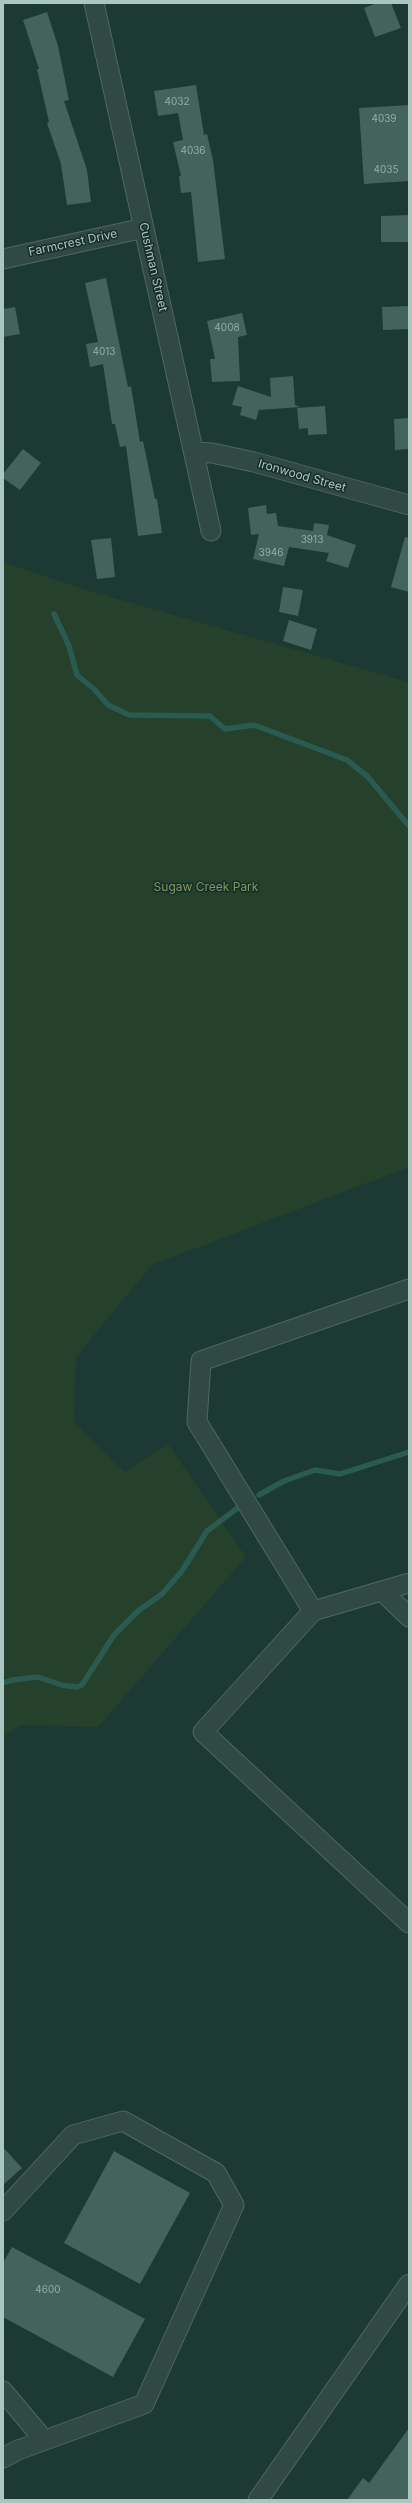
<!DOCTYPE html>
<style>
body{margin:0}
#map{position:relative;width:412px;height:2503px;overflow:hidden;background:#1d3933;font-family:Inter,sans-serif}
canvas{display:block}
.frame{position:absolute;inset:0;border:4px solid #abc6c1;pointer-events:none}
</style>
<div id="map">
<canvas width="412" height="2503"></canvas>
<div class="frame"></div>
</div>
<script>
const ctx = document.querySelector('canvas').getContext('2d');
ctx.lineJoin = 'round';
function fill(path, color) { ctx.fillStyle = color; ctx.fill(path, 'evenodd'); }
const toPath = rows => new Path2D(rows.map(r => 'M' + r).join(''));
function strokePath(path, color, width, dash) { ctx.strokeStyle = color; ctx.lineWidth = width; ctx.lineCap = dash ? 'butt' : 'round'; ctx.setLineDash(dash || []); ctx.stroke(path); }
function drawText(font, color, halo, rows, align = 'center') {
  ctx.font = font + ' Inter,sans-serif'; ctx.lineWidth = 3; ctx.setLineDash([]); ctx.textBaseline = 'middle'; ctx.strokeStyle = halo; ctx.fillStyle = color; for (const [text, x, y, turn = 0] of rows) {
    ctx.save(); ctx.translate(x, y); ctx.rotate((+turn || 0) * Math.PI / 180); ctx.textAlign = isNaN(turn) ? turn : align; if (halo) ctx.strokeText(text, 0, 0); ctx.fillText(text, 0, 0); ctx.restore();
  }
}
const green = toPath([
 [3,562,87,590,409,682,409,1167,152,1265,76,1357,74,1422,125,1472,168,1444,246,1557,98,1727,21,1725,3,1737]
]);
const stream = toPath([
 [54,614,69,646,77,675,95,690,108,705,129,715,210,716,225,729,254,725,347,760,367,776,409,826],
 [259,1495,284,1481,315,1470,340,1474,409,1452],
 [3,1683,12,1680,38,1677,62,1685,77,1687,82,1685,114,1635,138,1611,162,1594,182,1571,207,1531,239,1507]
]);
const building = toPath([
 [377,3,391,3,401,28,375,37,364,8],
 [47,12,58,46,69,100,64,101,87,170,91,202,67,205,61,164,47,123,49,122,37,69,39,69,23,20],
 [196,85,204,135,207,134,213,160,225,259,198,262,191,192,181,193,179,176,181,176,173,142,183,140,178,113,158,116,154,91],
 [409,105,409,181,364,184,359,108],
 [409,215,409,242,381,242,381,216],
 [106,278,128,387,131,386,140,442,143,441,155,499,157,499,162,533,138,536,126,446,120,447,115,424,112,424,103,364,90,367,86,344,98,342,85,283],
 [409,306,409,329,383,330,382,307],
 [15,307,20,334,3,337,3,309],
 [242,313,247,335,238,337,240,381,212,382,210,359,215,359,207,321],
 [293,376,295,405,300,407,259,410,256,420,240,415,242,407,232,405,238,386,271,397,270,378],
 [325,406,327,434,308,435,308,428,299,429,297,408],
 [409,418,409,449,395,450,394,419],
 [23,449,41,463,20,490,3,478,3,474],
 [266,505,267,514,276,513,278,526,313,531,314,523,329,525,327,535,356,545,348,568,326,561,329,553,289,547,284,566,253,559,259,534,251,535,248,508],
 [405,537,409,538,409,592,391,587],
 [111,538,115,577,97,579,91,540],
 [283,587,303,590,298,616,279,612],
 [289,620,317,629,311,650,283,641],
 [3,2147,22,2168,3,2185],
 [114,2151,190,2193,140,2284,64,2243],
 [12,2247,145,2319,113,2377,3,2317,3,2263],
 [409,2428,409,2500,347,2500,363,2478,369,2483]
]);
const minor = toPath([
 [94,3,211,531],
 [3,259,144,228],
 [194,452,212,453,254,462,409,505],
 [409,1289,201,1361,197,1422,313,1611,409,1583],
 [382,1591,409,1617],
 [313,1611,203,1732,409,1923],
 [3,2211,73,2135,123,2121,216,2173,234,2205,144,2404,18,2450,3,2458],
 [3,2391,44,2440],
 [258,2500,409,2284]
]);
const numberNames = [
 ["4032",177,102],
 ["4039",384,119],
 ["4036",193,151],
 ["4035",386,170],
 ["4008",227,328],
 ["4013",104,352],
 ["3913",312,540],
 ["3946",271,553],
 ["4600",48,2290]
];
const streetNames = [
 ["Farmcrest Drive",73,243,-12],
 ["Cushman Street",153,267,77],
 ["Ironwood Street",302,476,16]
];
const parkNames = [
 ["Sugaw Creek Park",206,887]
];
fill(green, '#25402b');
strokePath(stream, '#2a5b51', 5.5);
fill(building, '#43635c');
strokePath(minor, '#4f6762', 21);
strokePath(minor, '#314944', 19);
drawText('10px', '#91ada8', null, numberNames);
drawText('12px', '#abc6c1', '#172d29', streetNames);
drawText('12px', '#809860', '#172d29', parkNames);
</script>
